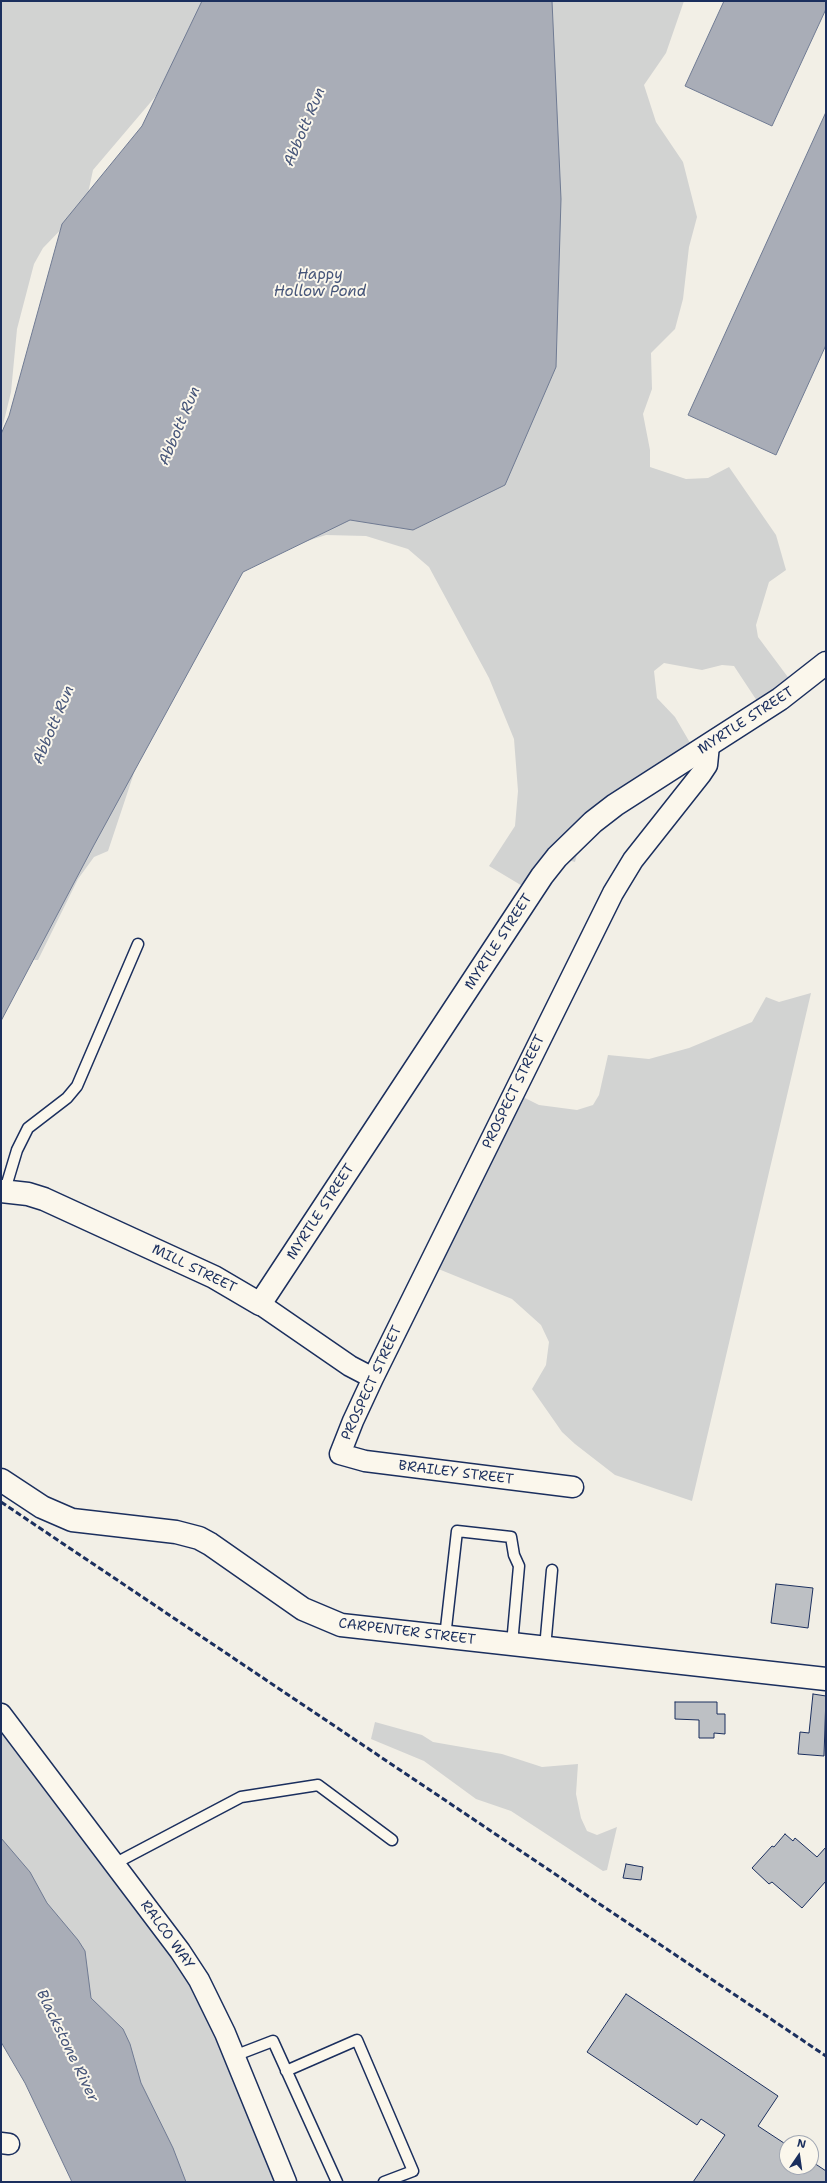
<!DOCTYPE html>
<style>
body{margin:0}
#map{position:relative;width:827px;height:2183px;overflow:hidden;background:#f2efe6;font-family:"Shantell Sans",sans-serif}
canvas{display:block}
.frame{position:absolute;inset:0;border:2px solid #1b2f5e;pointer-events:none}
.north{position:absolute;left:779px;top:2135px;width:40px;height:40px;box-sizing:border-box;background:#fbf7ec;border:1px solid #a1a7b3;border-radius:50%;rotate:13deg;font-size:11px;font-weight:700;line-height:16px;text-align:center;color:#1b2f5e}
.north::after{content:'';display:block;margin:auto;width:14px;height:18px;background:#1b2f5e;clip-path:polygon(50% 0,100% 100%,50% 72%,0 100%)}
</style>
<div id="map">
<canvas width="827" height="2183"></canvas>
<div class="frame"></div>
<div class="north">N</div>
</div>
<script>
const ctx = document.querySelector('canvas').getContext('2d');
ctx.lineJoin = 'round';
function fill(path, color) { ctx.fillStyle = color; ctx.fill(path, 'evenodd'); }
const toPath = rows => new Path2D(rows.map(r => 'M' + r).join(''));
function strokePath(path, color, width, dash) { ctx.strokeStyle = color; ctx.lineWidth = width; ctx.lineCap = dash ? 'butt' : 'round'; ctx.setLineDash(dash || []); ctx.stroke(path); }
function drawText(font, color, halo, rows, align = 'center') {
  ctx.font = font + ' "Shantell Sans",sans-serif'; ctx.lineWidth = 4; ctx.setLineDash([]); ctx.textBaseline = 'middle'; ctx.strokeStyle = halo; ctx.fillStyle = color; for (const [text, x, y, turn = 0] of rows) {
    ctx.save(); ctx.translate(x, y); ctx.rotate((+turn || 0) * Math.PI / 180); ctx.textAlign = isNaN(turn) ? turn : align; if (halo) ctx.strokeText(text, 0, 0); ctx.fillText(text, 0, 0); ctx.restore();
  }
}
const green = toPath([
 [1,1,213,1,195,50,93,170,87,198,75,215,43,248,34,264,17,329,11,392,1,433],
 [551,1,684,1,666,53,644,85,656,122,683,162,697,217,689,247,683,299,675,329,651,353,652,389,643,414,650,450,650,467,686,479,708,478,729,467,776,535,786,570,769,582,756,625,758,637,796,688,763,710,734,666,722,665,702,670,664,663,654,671,657,698,675,717,696,753,579,845,575,862,564,859,534,893,489,866,515,826,518,791,514,739,489,678,429,567,408,549,366,536,326,535,250,559,140,755,108,851,94,857,78,879,38,960,28,960],
 [811,993,692,1501,615,1475,575,1444,562,1432,532,1389,546,1365,549,1342,541,1325,512,1299,436,1268,521,1096,539,1105,577,1110,593,1105,599,1095,608,1055,649,1059,689,1048,752,1022,766,997,779,1002],
 [1,1719,164,1934,263,2125,291,2166,289,2182,167,2182,1,1854],
 [375,1722,422,1735,433,1742,502,1754,542,1767,578,1764,576,1794,581,1818,587,1831,597,1835,617,1827,607,1870,603,1871,511,1811,476,1799,424,1761,371,1739]
]);
const water = toPath([
 [202,1,552,1,561,199,556,367,505,485,413,530,350,520,243,572,94,845,1,1021,1,434,9,416,62,224,142,126,202,1],
 [724,1,826,1,826,9,772,126,685,86,724,1],
 [826,112,826,345,776,455,688,415,826,112],
 [1,1838,30,1872,47,1903,78,1940,85,1951,91,1998,123,2029,130,2044,141,2083,173,2148,186,2182,72,2182,25,2083,1,2042,1,1838]
]);
const building = toPath([
 [776,1584,813,1588,808,1628,771,1623,776,1584],
 [813,1694,826,1696,824,1756,798,1754,800,1732,809,1733,813,1694],
 [675,1702,717,1702,717,1714,725,1714,725,1734,714,1733,714,1738,699,1738,699,1720,675,1719,675,1702],
 [785,1834,793,1841,795,1838,817,1857,826,1847,826,1881,802,1908,772,1882,769,1884,752,1868,772,1846,774,1847,785,1834],
 [626,1864,643,1867,641,1880,623,1878,626,1864],
 [626,1994,778,2096,758,2126,787,2145,787,2167,811,2167,811,2161,826,2171,826,2182,693,2182,725,2135,701,2119,697,2125,587,2052,626,1994]
]);
const lane = toPath([
 [5,1190,17,1150,28,1128,67,1098,77,1086,138,944],
 [445,1637,457,1531,511,1537,514,1555,519,1566,512,1644],
 [545,1648,552,1570],
 [114,1864,241,1797,318,1785,392,1840],
 [234,2056,273,2041,337,2182],
 [286,2071,357,2040,413,2171,384,2182]
]);
const street = toPath([
 [260,1304,350,1366,373,1378],
 [573,1487,365,1461,340,1454,353,1421,373,1378,613,893,633,860,701,774,707,765,709,745],
 [1,1714,180,1951,199,1980,225,2033,286,2182],
 [1,2143,9,2144]
]);
const secondary = toPath([
 [1,1191,28,1194,44,1199,214,1277,260,1304,542,876,557,857,593,822,615,805,780,699,826,663],
 [1,1480,42,1507,72,1520,176,1532,199,1538,210,1544,303,1609,341,1625,826,1679]
]);
const rail = toPath([
 [1,1502,826,2056]
]);
const streetNames = [
 ["MYRTLE STREET",746,721,-33],
 ["MYRTLE STREET",499,942,-57],
 ["PROSPECT STREET",514,1092,-64],
 ["MYRTLE STREET",321,1212,-57],
 ["MILL STREET",194,1269,26],
 ["PROSPECT STREET",372,1383,-65],
 ["BRAILEY STREET",456,1473,7],
 ["CARPENTER STREET",407,1632,7],
 ["RALCO WAY",167,1935,54]
];
const waterNames = [
 ["Abbott Run",305,127,-67],
 ["Happy",320,275],
 ["Hollow Pond",320,292],
 ["Abbott Run",180,426,-67],
 ["Abbott Run",54,725,-67],
 ["Blackstone River",67,2046,64]
];
fill(green, '#d2d3d2');
fill(water, '#a9adb7');
strokePath(water, '#707b93', 1);
fill(building, '#bdc0c4');
strokePath(building, '#1b2f5e', 1);
strokePath(lane, '#1b2f5e', 13);
strokePath(street, '#1b2f5e', 23);
strokePath(secondary, '#1b2f5e', 25);
strokePath(lane, '#fbf7ec', 10);
strokePath(street, '#fbf7ec', 20);
strokePath(secondary, '#fbf7ec', 22);
strokePath(rail, '#1b2f5e', 3, [6, 3]);
drawText('14px', '#1b2f5e', '#fbf7ec', streetNames);
drawText('italic 15px', '#465579', '#fbf7ec', waterNames);
</script>
